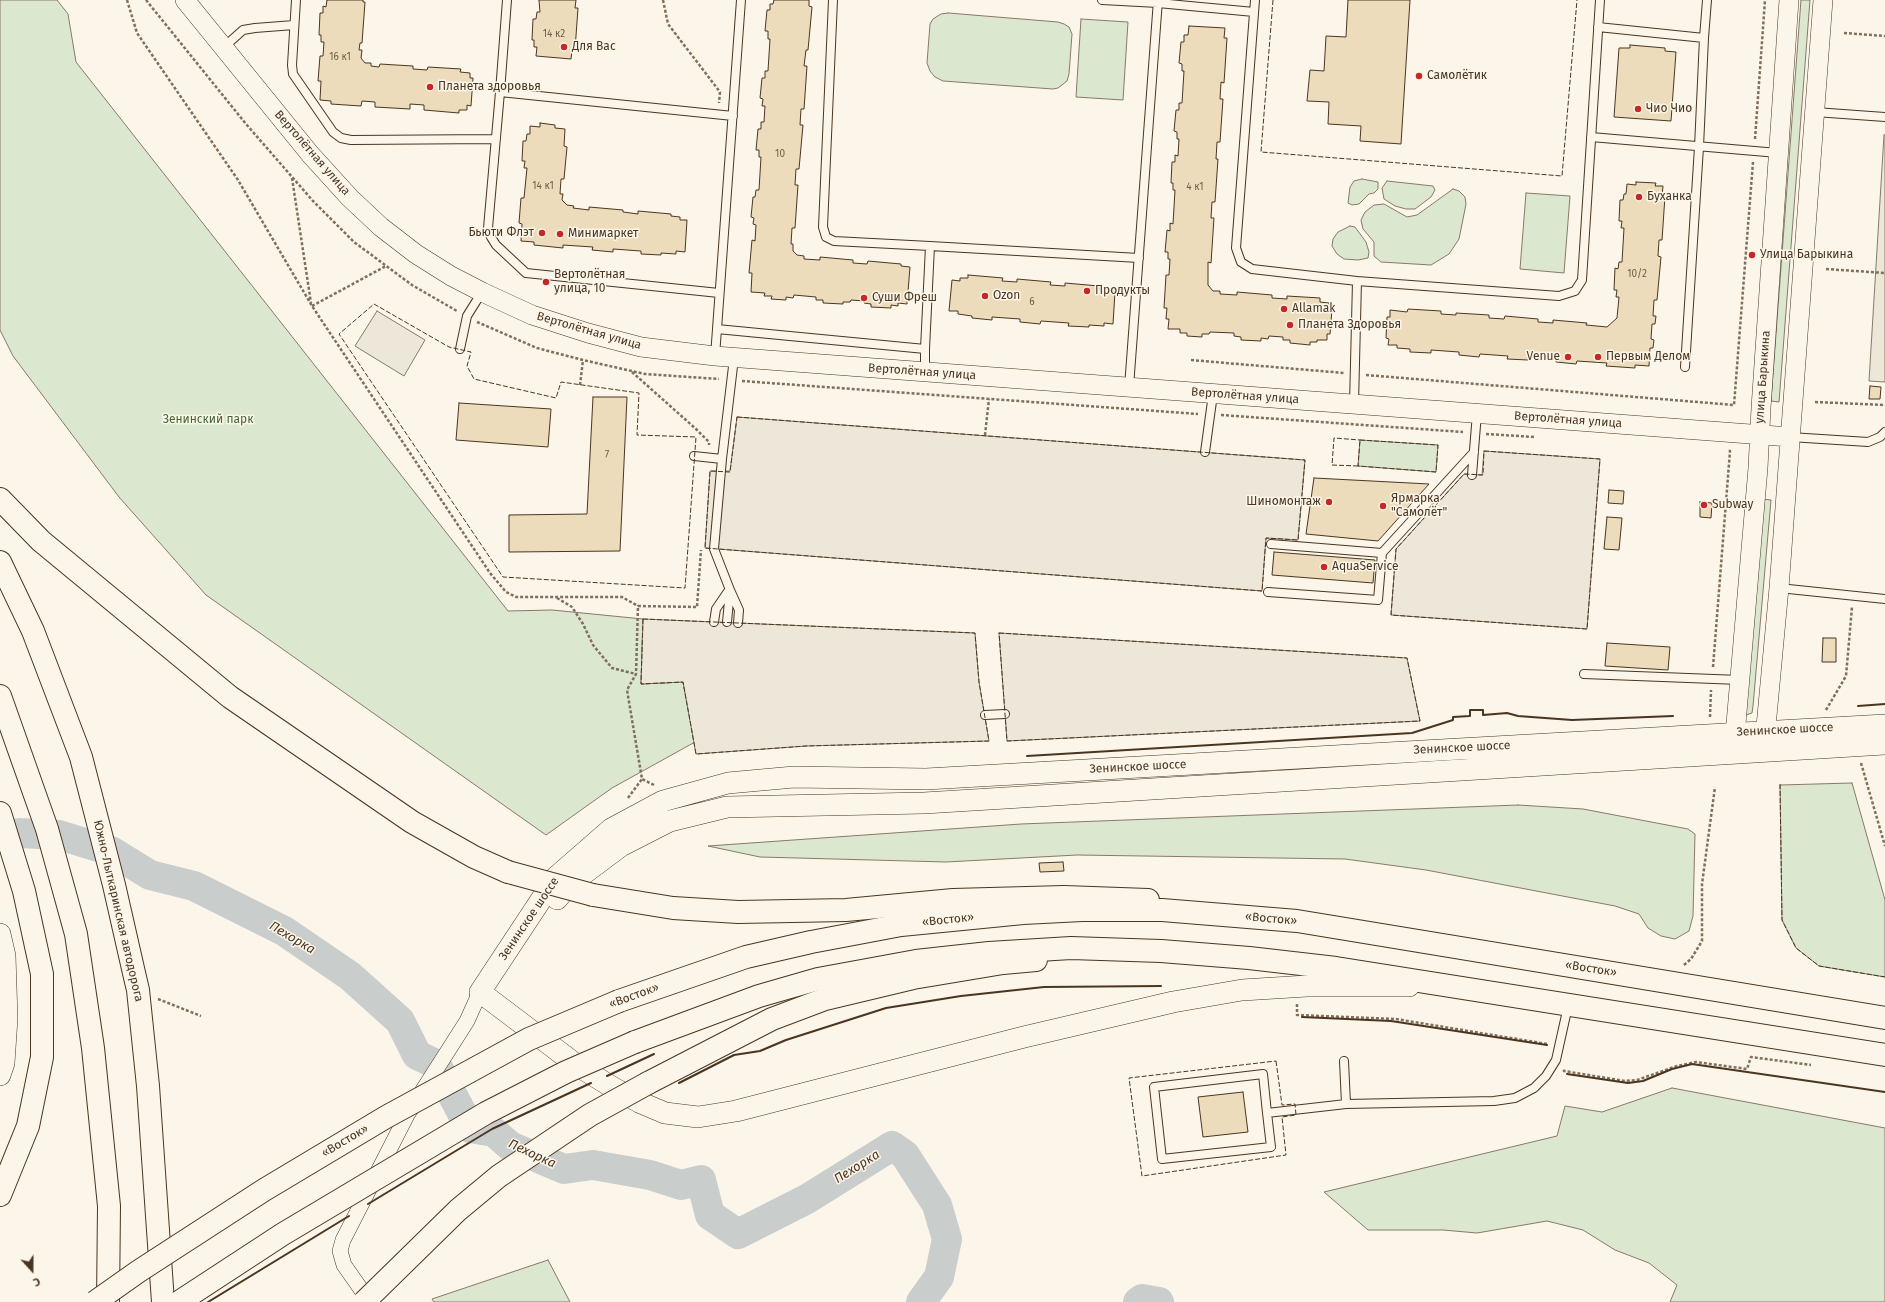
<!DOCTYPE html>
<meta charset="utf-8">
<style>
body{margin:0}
#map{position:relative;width:1885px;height:1302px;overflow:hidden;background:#fbf6e9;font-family:"Fira Sans",sans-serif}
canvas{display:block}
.north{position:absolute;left:12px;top:1250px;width:40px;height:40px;-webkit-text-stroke:3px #fbf6e9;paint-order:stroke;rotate:159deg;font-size:11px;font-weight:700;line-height:16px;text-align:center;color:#4a3520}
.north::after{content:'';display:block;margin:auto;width:14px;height:18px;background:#4a3520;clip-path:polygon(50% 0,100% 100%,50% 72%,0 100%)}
</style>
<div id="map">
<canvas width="1885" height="1302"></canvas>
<div class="north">С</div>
</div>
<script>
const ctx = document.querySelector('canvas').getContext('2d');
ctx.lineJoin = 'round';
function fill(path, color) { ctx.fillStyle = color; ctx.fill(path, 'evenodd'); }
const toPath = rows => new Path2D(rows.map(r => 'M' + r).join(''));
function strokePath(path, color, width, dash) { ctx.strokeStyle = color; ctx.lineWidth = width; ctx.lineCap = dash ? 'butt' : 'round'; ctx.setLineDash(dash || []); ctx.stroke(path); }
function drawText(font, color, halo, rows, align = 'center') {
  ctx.font = font + ' "Fira Sans",sans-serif'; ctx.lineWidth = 3; ctx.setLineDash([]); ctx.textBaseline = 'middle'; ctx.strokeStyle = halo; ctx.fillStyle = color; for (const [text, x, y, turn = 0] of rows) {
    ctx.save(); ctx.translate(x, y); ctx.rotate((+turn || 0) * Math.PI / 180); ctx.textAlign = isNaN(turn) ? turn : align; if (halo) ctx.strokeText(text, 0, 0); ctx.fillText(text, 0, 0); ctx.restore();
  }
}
const green = toPath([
 [0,0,57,0,68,14,76,62,508,611,552,610,643,619,641,684,683,682,695,742,612,788,546,835,206,595,119,497,13,356,0,330,0,0],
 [1801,0,1810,0,1779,402,1771,401,1801,0],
 [948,13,1058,22,1064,24,1069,27,1072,34,1069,74,1067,81,1058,88,1053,89,943,81,935,77,930,71,927,63,930,24,933,19,941,14,948,13],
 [1081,19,1128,22,1123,100,1076,97,1081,19],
 [1362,179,1378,182,1378,189,1374,193,1369,194,1359,204,1352,205,1348,203,1350,187,1354,181,1362,179],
 [1387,181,1433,186,1435,190,1431,197,1415,209,1406,209,1395,206,1384,199,1382,188,1387,181],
 [1453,189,1459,191,1465,197,1466,204,1459,239,1449,254,1431,265,1381,262,1374,256,1374,242,1363,229,1361,220,1365,212,1374,205,1384,204,1407,217,1417,215,1453,189],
 [1526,193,1570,196,1564,273,1520,269,1526,193],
 [1350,226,1355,227,1366,242,1369,252,1368,258,1358,260,1344,259,1337,254,1332,246,1333,239,1338,232,1350,226],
 [1360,440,1438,445,1436,472,1358,466,1360,440],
 [1762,499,1771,500,1753,706,1752,713,1746,715,1744,712,1762,499],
 [1852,783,1885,900,1885,977,1819,966,1796,948,1782,920,1780,785,1852,783],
 [1518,805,1583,809,1688,829,1695,834,1693,916,1689,931,1675,939,1661,936,1648,928,1639,914,1615,906,1426,870,1345,859,1077,855,946,862,760,857,708,846,1021,824,1518,805],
 [1672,1088,1885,1128,1885,1302,1670,1302,1677,1285,1649,1263,1615,1250,1583,1230,1547,1221,1477,1233,1443,1230,1368,1230,1324,1192,1557,1136,1565,1106,1602,1112,1672,1088],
 [548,1260,570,1302,434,1302,432,1299,548,1260]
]);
const parking = toPath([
 [1884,135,1885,135,1885,382,1869,381,1884,135],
 [377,311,425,340,404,376,355,346,377,311],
 [737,417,1305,460,1298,540,1266,538,1262,591,705,548,710,471,730,471,737,417],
 [1484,451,1600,459,1587,629,1391,615,1396,549,1464,474,1482,475,1484,451],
 [643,619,975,633,979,682,989,741,806,746,696,754,683,682,641,684,643,619],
 [999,633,1407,658,1420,721,1007,741,999,633]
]);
const river = toPath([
 [0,838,19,833,59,835,111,851,150,875,194,886,284,931,350,976,400,1021,417,1055,436,1064,470,1128,494,1132,510,1146,564,1169,593,1165,650,1175,681,1185,701,1180,710,1215,738,1234,807,1199,892,1146,905,1155,937,1205,947,1239,939,1277,921,1302],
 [1138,1302,1142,1299,1159,1302]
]);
const building = toPath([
 [327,0,363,0,363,2,365,2,362,43,360,43,359,50,362,50,361,58,365,63,371,63,371,66,379,67,380,64,396,65,413,66,413,69,427,70,428,67,461,69,460,72,470,73,470,78,473,78,471,106,467,105,467,110,459,110,459,113,424,110,424,105,410,104,410,109,375,107,375,102,362,101,361,106,331,104,331,101,320,100,321,81,318,81,320,56,323,56,324,42,321,42,321,35,319,35,320,13,323,13,323,6,326,7,327,0],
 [539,0,576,0,575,8,578,8,575,50,572,50,571,59,536,56,537,47,534,47,534,40,532,40,533,19,536,19,537,12,540,12,539,0],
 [774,0,809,0,809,6,812,7,808,50,806,50,804,66,807,66,804,109,801,109,800,125,803,125,799,169,796,169,795,185,798,185,795,228,792,228,791,244,793,244,793,251,797,255,804,256,804,259,820,260,820,257,853,260,853,263,867,264,868,261,901,264,901,266,910,267,907,304,898,303,898,306,891,305,891,308,871,307,871,304,864,303,865,301,851,300,850,302,843,302,843,304,823,303,823,300,816,300,816,297,794,295,793,298,786,297,786,300,771,299,772,296,764,296,765,293,751,292,752,273,749,273,752,240,755,241,756,225,753,224,754,218,751,217,753,197,755,197,756,190,759,190,761,157,759,157,759,150,756,150,758,129,761,129,761,122,764,122,765,106,762,106,763,99,760,98,762,78,765,78,765,71,768,71,770,39,768,39,768,31,765,31,767,10,770,10,770,4,773,4,774,0],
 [1348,0,1410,0,1401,144,1360,141,1361,126,1328,124,1329,102,1307,101,1310,70,1324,71,1326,36,1346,37,1348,0],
 [1189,26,1225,28,1224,38,1227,38,1224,83,1221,82,1220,99,1223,99,1220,142,1217,142,1216,159,1218,159,1215,202,1212,202,1211,218,1214,218,1211,263,1208,262,1208,285,1213,291,1220,291,1220,294,1237,295,1237,292,1272,295,1272,298,1287,299,1287,296,1320,298,1320,302,1329,303,1329,309,1332,309,1330,334,1327,334,1327,340,1317,340,1317,342,1310,342,1310,345,1290,343,1290,340,1283,340,1283,337,1269,336,1268,339,1261,338,1261,341,1241,340,1241,337,1234,336,1234,333,1210,332,1209,334,1202,334,1202,337,1187,336,1187,333,1180,333,1180,329,1168,329,1169,319,1166,319,1167,308,1164,308,1166,275,1169,275,1170,259,1168,259,1168,252,1165,252,1167,230,1170,231,1170,223,1173,224,1175,190,1173,190,1173,183,1171,183,1172,162,1175,162,1175,155,1178,156,1179,139,1177,139,1177,132,1174,131,1176,110,1179,110,1179,103,1182,103,1184,71,1182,71,1182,64,1179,63,1181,42,1184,42,1184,35,1188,35,1189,26],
 [1630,45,1665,48,1665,51,1676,52,1671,121,1614,117,1619,48,1630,48,1630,45],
 [540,123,555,125,555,128,565,129,564,146,567,147,564,179,561,179,560,194,563,194,562,200,567,205,574,206,573,208,589,210,589,207,623,210,623,212,638,214,638,211,671,214,671,216,680,217,680,220,687,220,685,252,676,251,676,254,661,253,661,255,641,254,641,251,613,249,613,252,592,250,593,247,563,245,563,248,534,245,534,242,521,241,522,224,519,223,521,198,524,198,527,168,524,168,525,161,522,161,523,141,526,141,527,134,530,134,530,126,540,127,540,123],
 [1636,182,1656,183,1655,186,1663,186,1662,196,1665,196,1662,240,1659,240,1658,256,1661,257,1657,300,1654,300,1653,316,1656,316,1655,324,1652,324,1651,339,1654,340,1653,348,1650,348,1649,366,1635,365,1635,368,1606,366,1607,363,1577,361,1576,364,1556,362,1556,359,1528,357,1528,360,1507,359,1508,356,1480,354,1479,357,1459,355,1459,352,1431,350,1431,353,1410,352,1410,349,1397,348,1397,345,1388,345,1389,339,1386,338,1387,317,1390,317,1390,310,1407,312,1408,309,1441,311,1441,314,1456,315,1456,313,1489,315,1489,318,1504,319,1505,316,1538,319,1538,322,1553,323,1553,320,1587,323,1586,325,1607,327,1617,318,1619,297,1616,297,1617,290,1614,290,1615,268,1618,269,1619,262,1622,262,1624,228,1621,228,1622,221,1619,221,1620,200,1623,200,1624,194,1626,194,1627,184,1636,185,1636,182],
 [968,275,1003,278,1002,281,1017,282,1017,279,1051,282,1050,285,1065,286,1065,283,1099,286,1099,289,1107,289,1107,292,1115,292,1113,324,1104,323,1104,326,1089,325,1089,327,1068,326,1069,323,1041,321,1040,324,1020,322,1020,319,992,317,992,320,972,318,972,316,958,314,958,311,949,311,952,280,960,281,960,278,968,278,968,275],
 [1870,386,1881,387,1880,399,1869,399,1870,386],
 [593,397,627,397,620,551,509,552,509,515,587,514,593,397],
 [459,403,551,409,548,447,456,440,459,403],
 [1314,478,1429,484,1378,541,1306,534,1314,478],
 [1609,490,1624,491,1623,504,1608,503,1609,490],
 [1700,502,1712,503,1711,518,1700,517,1700,502],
 [1607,517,1622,518,1619,550,1604,549,1607,517],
 [1274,552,1375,560,1373,583,1272,575,1274,552],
 [1823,638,1836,638,1836,662,1822,662,1823,638],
 [1607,643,1670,647,1668,670,1605,666,1607,643],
 [1063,862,1064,871,1040,872,1039,863,1063,862],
 [1243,1092,1248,1132,1203,1137,1198,1097,1243,1092]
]);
const path = toPath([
 [127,0,137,33,238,180,312,306,490,573,506,592,516,597,622,597,638,606],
 [146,0,246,124,313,201,354,242,412,285,457,311],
 [663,0,668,24,720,92,719,103],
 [1844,33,1885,36],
 [1755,139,1765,0],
 [292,178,311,303],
 [1826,269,1885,273],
 [312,306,386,266],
 [477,322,537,348,583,360,645,374,719,379],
 [1191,360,1344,373],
 [632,372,696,429,709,442,709,445],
 [1366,375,1734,405,1753,162],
 [742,381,1198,414],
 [580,385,583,360],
 [1815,402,1885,405],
 [1221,415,1463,432],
 [1486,434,1535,437],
 [985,435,989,399],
 [557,598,572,607,583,624,593,645,612,668,636,674],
 [1713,667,1730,451,1728,451],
 [1826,710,1846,676,1852,607],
 [1710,717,1711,690],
 [1861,763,1885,846],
 [654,785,642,779,627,690,636,674,638,606,697,607,701,550],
 [628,798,642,779],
 [1684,965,1691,959,1702,941,1702,884,1715,787],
 [158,999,201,1016],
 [1297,1004,1297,1015,1396,1019,1547,1044],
 [1565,1070,1564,1071,1625,1081,1637,1080,1677,1066,1696,1062,1747,1069,1751,1057,1811,1065]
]);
const service = toPath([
 [296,0,292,65,293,74,333,132,341,138,351,140,496,139],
 [741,0,717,329,925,349,930,246,1139,258],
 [833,0,823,227,826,237,834,241,930,246],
 [1102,0,1158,3,1254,12],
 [1255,0,1236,248,1241,262,1252,269,1357,281,1354,404],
 [1598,27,1704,38,1707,0],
 [224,47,243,30,255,28,294,25],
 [500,92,507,0],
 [1815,112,1885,117],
 [1591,137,1778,153],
 [1357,281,1559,296,1575,291,1582,280,1600,0],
 [719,293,526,273,496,245,491,237,488,228,500,92,733,116],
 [460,349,467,316,482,292],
 [715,356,717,329],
 [1685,367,1699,147,1704,38],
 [925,372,925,349],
 [1129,387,1158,0],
 [1790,437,1868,442,1880,437,1885,432],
 [1205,452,1213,394],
 [694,456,722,459,734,358],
 [722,459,714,549,730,590,727,622],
 [1472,475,1477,413],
 [1271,544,1382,553,1474,452],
 [1779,588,1885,599],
 [730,590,739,610,738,623],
 [1268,592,1378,600,1382,553],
 [714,622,716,609,729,590],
 [1584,674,1740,680],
 [985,715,1005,714],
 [1344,1061,1346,1104],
 [1267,1113,1271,1147,1162,1159,1154,1087,1263,1074,1267,1113,1346,1104,1494,1101,1515,1098,1534,1088,1546,1076,1556,1060,1568,1006]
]);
const minor = toPath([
 [370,1302,344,1265,340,1251,343,1240,407,1115,467,1021,480,992]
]);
const tertiary = toPath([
 [185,0,310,154,350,198,381,227,416,254,451,276,482,292,532,315,588,333,641,347,715,356,1790,437],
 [1734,747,1758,468,1761,408,1789,0],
 [1764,748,1779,588,1823,0]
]);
const secondary = toPath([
 [557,899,570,884,621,846,670,821,727,807,924,803,1885,744],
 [0,934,5,956,7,1018,4,1063,0,1075],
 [480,992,556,877,611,829,663,801,728,783,794,777,926,779,1885,725],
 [480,992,578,1066,612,1087,639,1102,665,1113,698,1117,736,1111,1024,1037,1173,1002,1242,990,1307,986,1409,986]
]);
const primary = toPath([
 [0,499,41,541,230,697,412,822,474,857,508,872],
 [0,562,33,631,81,757,114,885,134,973,138,990,148,1086,163,1302],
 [0,696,47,829,76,934,93,1048,109,1206,108,1302],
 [0,813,24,891,42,974,42,1057,28,1126,0,1195],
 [593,895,673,908,738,912,846,910,953,900,1064,897,1148,900],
 [648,1083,772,1019,825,999,913,978,1003,963,1036,960]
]);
const trunk = toPath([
 [619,1001,746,957,811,942,901,925,1023,913,1082,910,1162,910,1297,921,1885,1018],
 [635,1042,759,996,818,979,916,961,989,953,1071,948,1161,951,1249,958,1336,968,1885,1055]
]);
const primaryBridge = toPath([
 [508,872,593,895],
 [364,1302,458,1210,499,1176,590,1115,648,1083]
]);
const trunkBridge = toPath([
 [95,1302,139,1271,264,1190,386,1117,529,1039,619,1001],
 [179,1302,283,1234,486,1113,566,1072,635,1042]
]);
const fence = toPath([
 [1273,0,1261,152,1562,176,1577,0],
 [374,304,449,347,471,352,467,366,474,379,556,398,561,382,639,393,637,435,696,437,685,588,503,577,339,334,374,304],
 [737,417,1305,460,1298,540,1266,538,1262,591,705,548,710,471,730,472,737,417],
 [1360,440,1438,445,1436,472,1358,466,1360,440],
 [1484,451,1600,459,1587,629,1391,615,1396,549,1464,474,1483,475,1484,451],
 [1358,466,1332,465,1334,438,1360,440],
 [643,619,975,633,979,682,989,741,806,746,696,754,683,682,641,684,643,619],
 [999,633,1407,658,1420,721,1007,741,999,633],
 [1780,784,1782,920,1796,948,1819,966,1885,977],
 [1276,1061,1282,1105,1295,1104,1296,1115,1282,1117,1286,1155,1142,1176,1129,1078,1276,1061]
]);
const wall = toPath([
 [1858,706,1885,704],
 [1027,756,1412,733,1453,720,1453,717,1470,716,1470,710,1483,710,1483,715,1507,713,1518,716,1572,720,1673,716],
 [1302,1017,1391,1021,1547,1045],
 [1567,1074,1628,1083,1643,1081,1672,1069,1692,1064,1885,1092],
 [607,1076,654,1054],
 [679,1083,734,1055,760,1051,786,1040,886,1008,961,996,1044,987,1161,986],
 [368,1204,492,1129,591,1083],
 [208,1302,349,1216]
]);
const markers = [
 [564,47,4,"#c62828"],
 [1419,76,4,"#c62828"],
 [430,87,4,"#c62828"],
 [1638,109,4,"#c62828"],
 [1639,197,4,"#c62828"],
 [542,233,4,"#c62828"],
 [560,234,4,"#c62828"],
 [1752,255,4,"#c62828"],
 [546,282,4,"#c62828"],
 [1087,291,4,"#c62828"],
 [985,296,4,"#c62828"],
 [864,298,4,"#c62828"],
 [1284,309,4,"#c62828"],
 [1290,325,4,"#c62828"],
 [1568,357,4,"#c62828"],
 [1598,357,4,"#c62828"],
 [1329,502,4,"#c62828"],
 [1704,505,4,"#c62828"],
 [1383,506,4,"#c62828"],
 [1324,567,4,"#c62828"]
];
const numberNames = [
 ["14 к2",554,34],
 ["16 к1",340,57],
 ["10",780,154],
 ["14 к1",543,186],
 ["4 к1",1195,187],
 ["10/2",1637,274],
 ["6",1032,302],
 ["7",607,455]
];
const poiNames = [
 ["Для Вас",572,47],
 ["Самолётик",1427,76],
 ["Планета здоровья",438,87],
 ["Чио Чио",1646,109],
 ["Буханка",1647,197],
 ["Бьюти Флэт",534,233,"right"],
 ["Минимаркет",568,234],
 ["Улица Барыкина",1760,255],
 ["Вертолётная",554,275],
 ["улица, 10",554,289],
 ["Продукты",1095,291],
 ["Ozon",993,296],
 ["Суши Фреш",872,298],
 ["Allamak",1292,309],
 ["Планета Здоровья",1298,325],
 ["Venue",1560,357,"right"],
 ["Первым Делом",1606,357],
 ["Ярмарка",1391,499],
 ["\"Самолёт\"",1391,513],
 ["Шиномонтаж",1321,502,"right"],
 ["Subway",1712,505],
 ["AquaService",1332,567]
];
const streetNames = [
 ["Вертолётная улица",312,153,49],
 ["Вертолётная улица",589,331,16],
 ["Вертолётная улица",922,372,4],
 ["улица Барыкина",1763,377,-86],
 ["Вертолётная улица",1245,396,4],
 ["Вертолётная улица",1568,420,4],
 ["Зенинское шоссе",1785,730,-3],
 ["Зенинское шоссе",1462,748,-3],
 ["Зенинское шоссе",1138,767,-3],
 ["Южно-Лыткаринская автодорога",118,911,77],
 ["Зенинское шоссе",529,919,-56],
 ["«Восток»",1271,919,5],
 ["«Восток»",948,920,-6],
 ["«Восток»",1591,969,9],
 ["«Восток»",634,996,-20],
 ["«Восток»",345,1141,-31]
];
const parkNames = [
 ["Зенинский парк",208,420]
];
const waterNames = [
 ["Пехорка",292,938,31],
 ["Пехорка",532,1154,25],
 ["Пехорка",857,1167,-32]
];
fill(green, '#dce7d0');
strokePath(green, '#887966', 1);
fill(parking, '#ede7d9');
strokePath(parking, '#887966', 1);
strokePath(river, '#c9cecd', 30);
fill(building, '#ecdcbc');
strokePath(building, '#4a3520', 1);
strokePath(service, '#4a3520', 10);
strokePath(minor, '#4a3520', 16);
strokePath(tertiary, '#4a3520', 20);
strokePath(secondary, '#4a3520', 22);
strokePath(primary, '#4a3520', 24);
strokePath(trunk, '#4a3520', 24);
strokePath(path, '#7f6f5c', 2.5, [3, 2]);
strokePath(service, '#fbf6e9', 8);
strokePath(minor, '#fbf6e9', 15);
strokePath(tertiary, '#fbf6e9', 19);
strokePath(secondary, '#fbf6e9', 21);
strokePath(primary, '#fbf6e9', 22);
strokePath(trunk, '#fbf6e9', 22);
strokePath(primaryBridge, '#4a3520', 24, []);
strokePath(trunkBridge, '#4a3520', 24, []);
strokePath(primaryBridge, '#fbf6e9', 22);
strokePath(trunkBridge, '#fbf6e9', 22);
strokePath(fence, '#4a3520', 1, [5, 2]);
strokePath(wall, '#4a3520', 2);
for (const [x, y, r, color] of markers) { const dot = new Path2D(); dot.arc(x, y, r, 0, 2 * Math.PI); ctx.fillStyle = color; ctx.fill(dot); strokePath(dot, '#fbf6e9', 1.5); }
drawText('10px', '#725f47', null, numberNames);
drawText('12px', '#4a3520', '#fbf6e9', poiNames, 'left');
drawText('12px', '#4a3520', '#fbf6e9', streetNames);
drawText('12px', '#436837', '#fbf6e9', parkNames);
drawText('italic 13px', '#4a3520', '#fbf6e9', waterNames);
</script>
